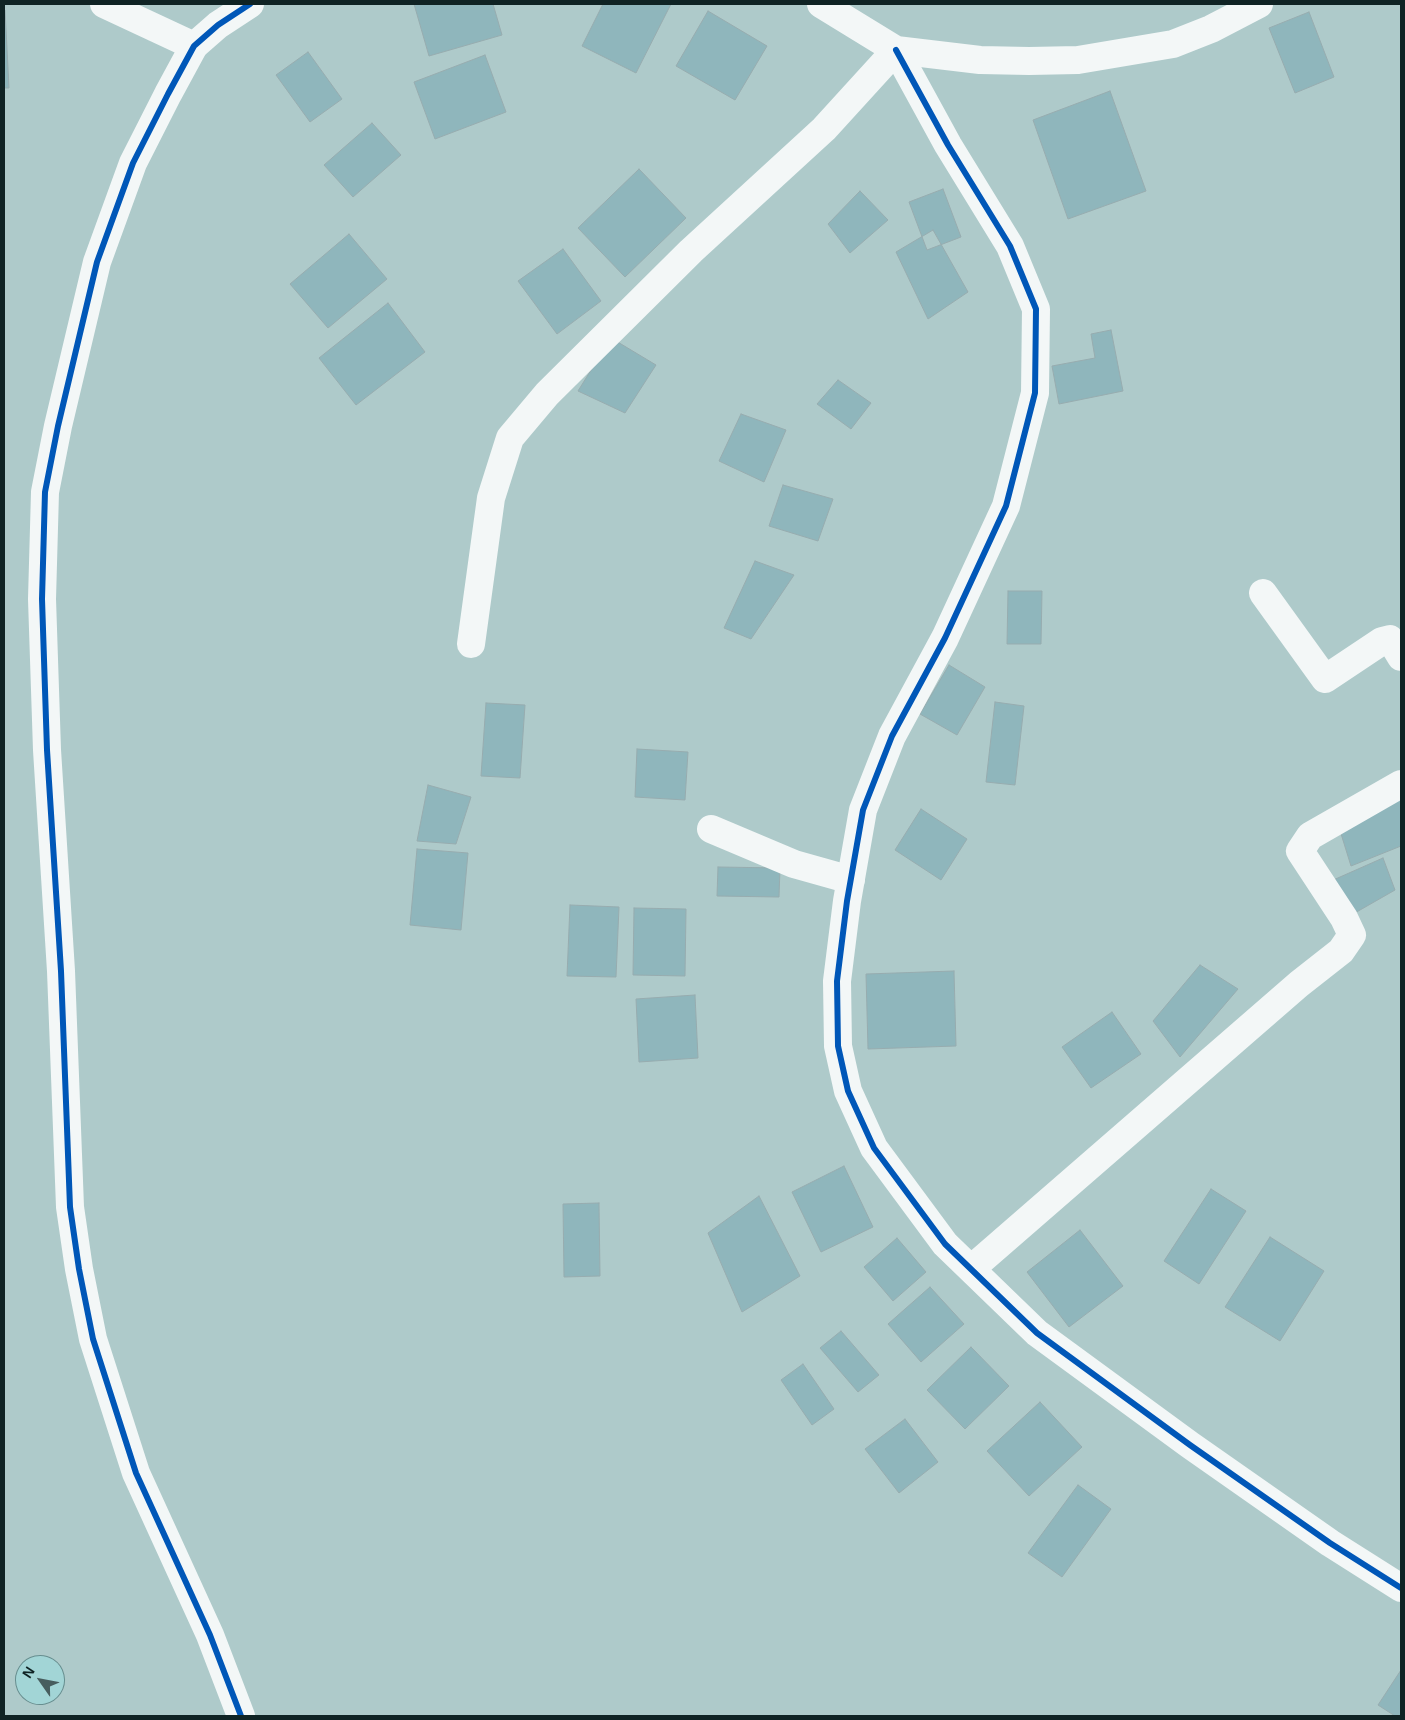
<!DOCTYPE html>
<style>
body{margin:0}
#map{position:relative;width:1405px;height:1720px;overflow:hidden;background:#aecaca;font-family:Arial,sans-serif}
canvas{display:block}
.frame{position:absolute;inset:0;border:5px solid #0f2324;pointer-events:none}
.north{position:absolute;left:15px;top:1655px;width:50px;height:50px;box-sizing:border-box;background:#a2d5d6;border:1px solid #678e8f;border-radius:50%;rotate:303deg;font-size:14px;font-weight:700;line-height:20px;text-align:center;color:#0f2324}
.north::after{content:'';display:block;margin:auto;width:18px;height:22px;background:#475d5e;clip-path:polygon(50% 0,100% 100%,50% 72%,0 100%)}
</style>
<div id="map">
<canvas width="1405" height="1720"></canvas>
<div class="frame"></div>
<div class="north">N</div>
</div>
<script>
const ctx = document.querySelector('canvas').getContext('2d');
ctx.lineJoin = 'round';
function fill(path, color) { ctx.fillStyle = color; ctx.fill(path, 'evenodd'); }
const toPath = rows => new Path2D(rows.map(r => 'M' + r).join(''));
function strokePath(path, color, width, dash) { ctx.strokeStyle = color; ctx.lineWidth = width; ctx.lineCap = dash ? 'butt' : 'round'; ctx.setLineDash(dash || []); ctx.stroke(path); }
const building = toPath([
 [414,4,493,4,502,35,429,56,414,4],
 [603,4,671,4,636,73,582,46,603,4],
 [4,10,5,10,9,88,4,88,4,10],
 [708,11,767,46,735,100,676,66,708,11],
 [1309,12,1334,77,1295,93,1269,28,1309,12],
 [308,52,342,99,310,122,276,75,308,52],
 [485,55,506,112,435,139,414,82,485,55],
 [1110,91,1146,191,1068,219,1033,120,1110,91],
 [372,123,401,155,353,197,324,165,372,123],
 [639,169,686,218,625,277,578,228,639,169],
 [943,189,961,237,927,250,909,202,943,189],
 [860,191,888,220,850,253,828,224,860,191],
 [933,230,968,292,928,319,896,252,933,230],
 [349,234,387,279,328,328,290,284,349,234],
 [563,249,601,301,557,334,518,281,563,249],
 [388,303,425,352,356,405,319,358,388,303],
 [1111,330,1123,391,1059,404,1052,366,1095,358,1091,334,1111,330],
 [611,338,656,365,625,413,578,391,611,338],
 [838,380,871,403,851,429,817,404,838,380],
 [741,414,786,430,764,482,719,461,741,414],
 [783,485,833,499,818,541,769,526,783,485],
 [755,561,794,575,751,639,724,628,755,561],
 [1008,591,1042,591,1041,644,1007,644,1008,591],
 [949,665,985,687,957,735,920,714,949,665],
 [995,702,1024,706,1015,785,986,782,995,702],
 [486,703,525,705,520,778,481,776,486,703],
 [637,749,688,752,685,800,635,797,637,749],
 [428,785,471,797,456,844,417,841,428,785],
 [1401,796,1401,846,1351,866,1338,824,1401,796],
 [921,809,967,839,941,880,895,850,921,809],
 [417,849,468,853,461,930,410,925,417,849],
 [1383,858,1395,890,1346,918,1331,881,1383,858],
 [718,867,780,868,779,897,717,896,718,867],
 [570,905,619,907,616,977,567,976,570,905],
 [634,908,686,909,685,976,633,975,634,908],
 [1200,965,1238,989,1180,1057,1153,1021,1200,965],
 [954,971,956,1046,868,1049,866,974,954,971],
 [695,995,698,1058,639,1062,636,999,695,995],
 [1112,1012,1141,1054,1091,1088,1062,1047,1112,1012],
 [844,1166,873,1227,821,1252,792,1192,844,1166],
 [1211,1189,1246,1211,1199,1284,1164,1261,1211,1189],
 [759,1196,800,1276,742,1312,708,1233,759,1196],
 [599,1203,600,1276,564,1277,563,1204,599,1203],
 [1080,1230,1123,1286,1069,1327,1027,1272,1080,1230],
 [1270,1237,1324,1271,1280,1341,1225,1307,1270,1237],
 [897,1238,926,1272,893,1301,864,1267,897,1238],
 [930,1287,964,1324,921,1362,888,1324,930,1287],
 [841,1331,879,1375,858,1392,820,1348,841,1331],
 [971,1347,1009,1386,965,1429,927,1390,971,1347],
 [803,1364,834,1409,812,1425,781,1380,803,1364],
 [1040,1402,1082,1447,1029,1496,987,1451,1040,1402],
 [905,1419,938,1462,899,1493,865,1449,905,1419],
 [1078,1485,1111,1509,1062,1577,1028,1553,1078,1485],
 [1401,1670,1401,1716,1395,1716,1378,1705,1401,1670]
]);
const minor = toPath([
 [104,4,194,46],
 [1263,593,1325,679,1382,641,1390,639,1401,657],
 [471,644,491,498,510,438,547,394,691,251,824,129,896,50,948,145,1010,246,1036,309,1035,393,1006,506,945,638,892,736,863,810,847,901,837,981,838,1046,848,1091,874,1148,945,1244,1037,1333,1190,1445,1330,1543,1401,1588],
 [711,829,794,864,851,880],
 [971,1269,1299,984,1341,951,1352,935,1344,918,1300,851,1310,836,1401,784]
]);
const tertiary = toPath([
 [821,4,896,50,980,60,1029,61,1078,60,1173,44,1211,29,1259,4],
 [241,1716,210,1635,136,1473,93,1339,79,1269,70,1207,61,971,47,750,42,599,45,492,58,426,97,262,133,163,168,94,194,46,218,25,250,4]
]);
const cycleway = toPath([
 [896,50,948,145,1010,246,1036,309,1035,393,1006,506,945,638,892,736,863,810,847,901,837,981,838,1046,848,1091,874,1148,945,1244,1037,1333,1190,1445,1330,1543,1401,1588],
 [241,1716,210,1635,136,1473,93,1339,79,1269,70,1207,61,971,47,750,42,599,45,492,58,426,97,262,133,163,168,94,194,46,218,25,250,4]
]);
fill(building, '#8fb6bc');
strokePath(building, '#97acaf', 1);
strokePath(minor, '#f3f7f7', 28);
strokePath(tertiary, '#f3f7f7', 28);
strokePath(cycleway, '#0057b8', 6);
</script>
